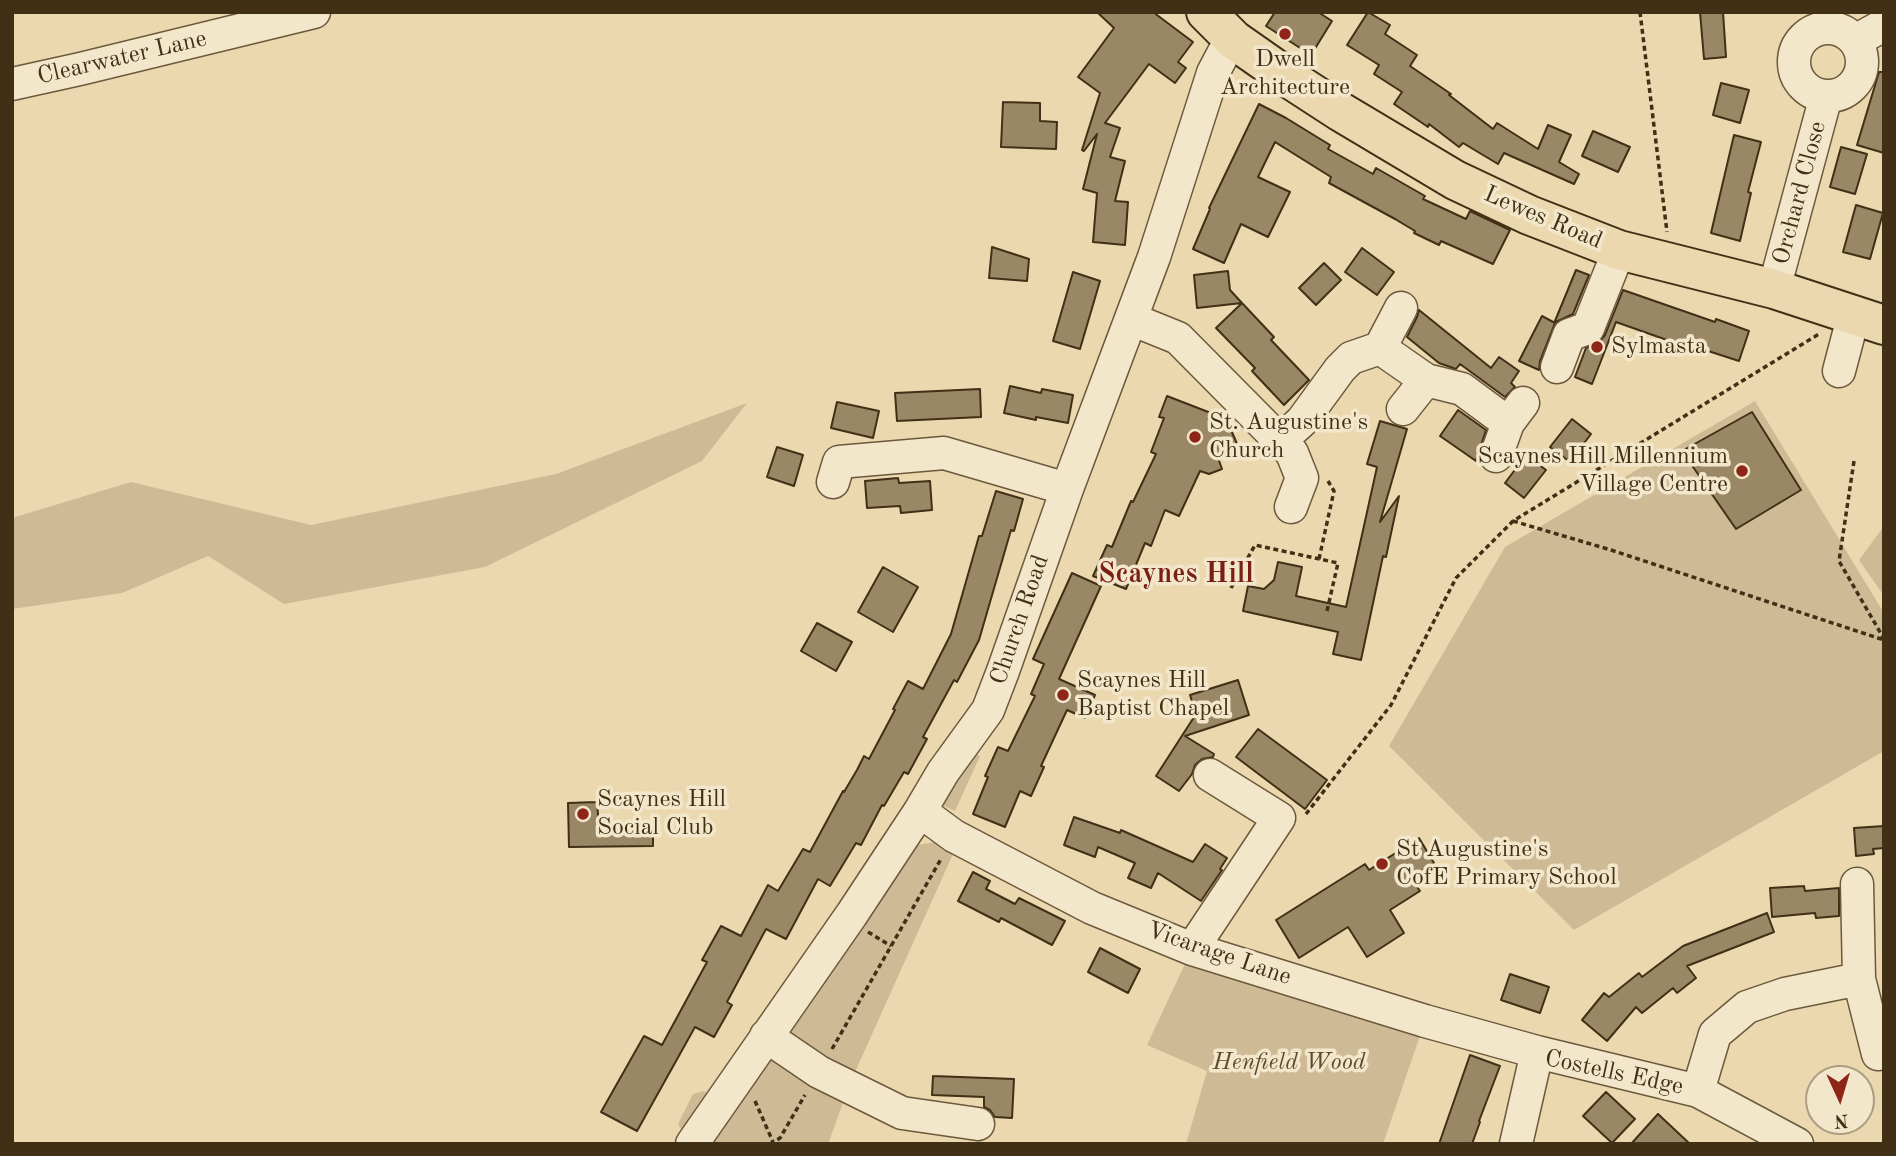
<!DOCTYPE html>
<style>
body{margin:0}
#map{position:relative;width:1896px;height:1156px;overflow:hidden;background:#ebd8af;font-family:"Old Standard TT",serif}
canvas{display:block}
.frame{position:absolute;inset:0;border:14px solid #412f16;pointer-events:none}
.north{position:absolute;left:1805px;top:1065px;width:70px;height:70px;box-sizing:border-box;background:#f2e6cb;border:2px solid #ab9d83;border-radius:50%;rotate:176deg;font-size:19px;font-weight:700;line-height:28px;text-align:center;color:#412f16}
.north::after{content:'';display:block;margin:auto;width:24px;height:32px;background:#8f2418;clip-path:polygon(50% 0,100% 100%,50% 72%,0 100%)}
</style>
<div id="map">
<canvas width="1896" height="1156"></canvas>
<div class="frame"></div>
<div class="north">N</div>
</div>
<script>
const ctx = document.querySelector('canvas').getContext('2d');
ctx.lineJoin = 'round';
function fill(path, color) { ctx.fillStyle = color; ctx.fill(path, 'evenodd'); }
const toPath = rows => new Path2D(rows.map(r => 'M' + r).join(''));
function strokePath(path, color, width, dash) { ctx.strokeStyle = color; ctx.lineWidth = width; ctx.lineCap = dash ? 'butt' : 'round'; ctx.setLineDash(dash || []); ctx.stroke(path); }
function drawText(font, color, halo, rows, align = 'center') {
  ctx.font = font + ' "Old Standard TT",serif'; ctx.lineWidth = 7; ctx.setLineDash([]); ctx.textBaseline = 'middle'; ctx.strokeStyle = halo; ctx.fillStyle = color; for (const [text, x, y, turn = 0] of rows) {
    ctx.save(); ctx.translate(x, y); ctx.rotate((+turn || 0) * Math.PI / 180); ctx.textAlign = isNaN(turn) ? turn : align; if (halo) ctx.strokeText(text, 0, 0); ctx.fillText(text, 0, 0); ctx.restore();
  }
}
const green = toPath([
 [1755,401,1884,613,1884,751,1574,930,1389,746,1505,547],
 [747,403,702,461,485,567,284,604,208,556,122,593,12,609,12,518,131,482,311,525,556,474],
 [1884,526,1884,596,1859,560],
 [961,746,980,756,955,811,944,806,940,797],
 [935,842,953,854,851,1081,828,1144,692,1144,895,849],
 [1192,949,1425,1021,1383,1144,1186,1144,1207,1071,1147,1045],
 [703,1091,711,1094,689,1134,681,1129,678,1124,693,1094]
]);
const building = toPath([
 [1097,12,1153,12,1193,42,1178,62,1186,68,1175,83,1149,64,1105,123,1120,128,1110,157,1125,161,1115,201,1128,202,1125,245,1093,242,1097,193,1083,189,1097,134,1084,151,1082,150,1100,93,1078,77,1114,28,1097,12],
 [1275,12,1318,12,1332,21,1311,55,1266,26,1275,12],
 [1368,12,1390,25,1385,34,1417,55,1410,66,1451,94,1449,95,1493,129,1497,123,1538,149,1548,125,1571,135,1559,162,1579,174,1574,184,1504,153,1498,164,1463,143,1459,147,1429,124,1428,127,1394,104,1402,92,1374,74,1379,65,1347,45,1368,12],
 [1700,12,1723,12,1726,57,1704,59,1700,12],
 [1879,72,1884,72,1884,153,1857,145,1879,72],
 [1721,83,1749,90,1740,123,1713,115,1721,83],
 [1003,102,1040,103,1040,121,1057,122,1056,149,1001,147,1003,102],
 [1259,104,1286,118,1330,145,1328,149,1373,174,1376,168,1425,196,1423,199,1466,219,1470,211,1510,230,1493,264,1441,241,1439,245,1414,233,1415,231,1395,219,1329,183,1331,177,1275,142,1258,177,1290,192,1268,237,1241,224,1224,263,1193,249,1210,209,1209,208,1259,104],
 [1593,131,1630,147,1618,172,1582,156,1593,131],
 [1734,135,1761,142,1748,192,1751,193,1740,241,1711,233,1734,135],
 [1841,147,1867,154,1855,194,1830,187,1841,147],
 [1856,205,1883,213,1870,259,1843,252,1856,205],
 [992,247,1029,259,1027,281,989,278,992,247],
 [1362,248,1394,272,1377,295,1345,272,1362,248],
 [1324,263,1341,280,1316,305,1299,288,1324,263],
 [1576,270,1589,275,1573,314,1556,322,1555,321,1576,270],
 [1228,271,1230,290,1242,303,1197,308,1194,275,1228,271],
 [1073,272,1100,281,1080,349,1053,341,1073,272],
 [1623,290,1715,322,1716,319,1749,331,1739,361,1699,348,1698,351,1616,322,1592,384,1575,377,1586,348,1600,341,1605,335,1623,290],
 [1242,303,1274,337,1271,340,1309,380,1284,405,1252,371,1255,368,1216,328,1242,303],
 [1419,310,1491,368,1499,357,1519,371,1511,383,1515,387,1505,397,1460,364,1456,369,1439,363,1407,337,1417,317,1419,310],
 [1542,316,1555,323,1540,361,1539,370,1519,361,1542,316],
 [1010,386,1041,393,1042,389,1073,395,1068,423,1036,417,1036,420,1004,413,1010,386],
 [980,389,981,417,897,421,895,393,980,389],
 [1167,396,1216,415,1218,427,1228,423,1238,446,1217,455,1222,469,1209,474,1200,471,1179,516,1165,510,1151,546,1145,543,1126,589,1093,576,1107,545,1112,547,1131,501,1133,502,1156,454,1151,452,1164,418,1159,417,1167,396],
 [837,402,879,411,873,438,831,428,837,402],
 [1458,410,1486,430,1476,461,1440,436,1458,410],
 [1752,412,1801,490,1736,529,1682,451,1752,412],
 [1572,419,1591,434,1570,462,1550,447,1572,419],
 [1380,421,1407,429,1380,522,1399,496,1386,557,1383,556,1361,660,1333,654,1338,632,1243,611,1248,586,1264,589,1274,580,1278,562,1302,567,1296,596,1346,607,1377,467,1367,464,1380,421],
 [777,447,803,455,794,486,767,477,777,447],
 [1526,455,1546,470,1524,498,1505,483,1526,455],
 [898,478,899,483,930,481,932,510,901,513,900,506,867,508,865,481,898,478],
 [996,491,1023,499,1014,531,1011,530,979,640,957,682,954,680,923,737,927,739,908,774,904,772,884,806,882,805,861,845,856,843,830,886,818,879,786,939,766,929,727,1002,732,1005,714,1037,695,1027,637,1131,601,1112,644,1036,662,1045,707,962,702,960,721,926,741,936,768,885,778,891,803,849,810,852,843,791,844,792,857,770,864,756,869,759,895,710,893,709,908,681,923,689,951,634,979,536,982,536,996,491],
 [883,567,918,587,893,632,858,612,883,567],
 [1072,573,1101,586,1059,679,1095,695,1085,718,1067,710,1041,766,1044,767,1031,796,1020,791,1005,827,973,814,988,777,985,776,998,747,1008,751,1035,696,1031,694,1044,664,1033,659,1072,573],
 [817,623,852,642,836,671,801,651,817,623],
 [1238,680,1249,715,1185,736,1214,754,1213,757,1202,759,1195,765,1192,774,1179,791,1156,776,1196,714,1190,695,1238,680],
 [1258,729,1327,780,1305,809,1236,757,1258,729],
 [597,802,599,826,653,826,653,846,569,847,568,803,597,802],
 [1074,817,1120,833,1121,830,1193,862,1205,844,1227,858,1220,869,1222,870,1201,901,1158,873,1151,888,1128,878,1135,863,1098,847,1095,857,1064,845,1074,817],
 [1884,826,1884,848,1873,849,1874,854,1856,856,1854,828,1884,826],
 [1419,838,1434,863,1411,878,1420,891,1390,910,1404,933,1367,957,1348,927,1299,958,1276,920,1365,864,1369,870,1419,838],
 [973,872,990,881,986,889,1015,904,1019,898,1065,921,1052,945,1001,918,999,922,958,901,973,872],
 [1804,886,1805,891,1839,888,1839,916,1816,918,1815,913,1772,917,1770,888,1804,886],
 [1767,913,1774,932,1687,966,1696,978,1677,993,1673,988,1642,1013,1636,1007,1607,1041,1582,1020,1604,993,1609,997,1639,973,1642,977,1683,946,1767,913],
 [1100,948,1140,969,1128,993,1088,972,1100,948],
 [1510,974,1549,987,1540,1013,1501,1000,1510,974],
 [1470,1055,1500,1066,1479,1121,1480,1122,1472,1144,1439,1144,1470,1055],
 [933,1076,1014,1079,1012,1118,995,1117,990,1110,984,1107,984,1097,932,1095,933,1076],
 [1606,1092,1635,1119,1612,1143,1583,1116,1606,1092],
 [1658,1114,1690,1144,1631,1144,1658,1114]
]);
const path = toPath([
 [1640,12,1667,232],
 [1854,461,1839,561,1884,639],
 [1513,521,1611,550,1884,640],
 [1319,559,1334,491,1328,481],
 [1231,588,1255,545,1338,563,1327,611],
 [1306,814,1391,705,1456,578,1513,521,1819,334],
 [868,932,891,946],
 [832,1049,941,859],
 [755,1101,773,1142],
 [770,1144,780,1138,805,1095]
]);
const minor = toPath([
 '1794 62a34 34 0 1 1 68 0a34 34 0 1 1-68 0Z',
 [1855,41,1884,25],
 [12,84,80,69,314,12],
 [1774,289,1826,96],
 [1131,319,1178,338,1292,453,1302,478,1291,507],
 [1380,348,1401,308],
 [1557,367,1569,335,1588,328,1619,250],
 [1839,371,1854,314],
 [1403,409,1426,380],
 [1281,440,1302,421,1340,369,1351,358,1380,348,1426,380,1462,389,1508,423],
 [1496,456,1508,423,1523,403],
 [833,482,839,462,944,453,1067,489],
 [920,811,954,836,1092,908,1192,949,1425,1021,1537,1052,1698,1091,1797,1144],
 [1857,884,1859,979,1878,1054],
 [1192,949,1279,818,1210,775],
 [766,1036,819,1072,902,1113,978,1124],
 [1698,1091,1715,1034,1747,1007,1785,994,1859,979],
 [692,1144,852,914,920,811,943,772,988,710,1003,671,1067,489,1154,257,1213,73,1223,54,1234,40],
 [1516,1144,1537,1052]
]);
const highway = toPath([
 [1206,12,1234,40,1284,75,1341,112,1455,180,1529,215,1619,250,1774,289,1884,325]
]);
const markers = [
 [1285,34,7,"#8f2418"],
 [1597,347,7,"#8f2418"],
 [1195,437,7,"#8f2418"],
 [1742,471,7,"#8f2418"],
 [1063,695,7,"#8f2418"],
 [583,814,7,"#8f2418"],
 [1382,864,7,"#8f2418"]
];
const streetNames = [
 ["Clearwater Lane",122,58,-13],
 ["Orchard Close",1800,193,-75],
 ["Lewes Road",1543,218,23],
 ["Church Road",1020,620,-71],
 ["Vicarage Lane",1219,954,19],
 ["Costells Edge",1614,1073,12]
];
const poiNames = [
 ["Dwell",1285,60,"center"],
 ["Architecture",1285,88,"center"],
 ["Sylmasta",1611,347],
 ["St. Augustine's",1209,423],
 ["Church",1209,451],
 ["Scaynes Hill Millennium",1728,457,"right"],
 ["Village Centre",1728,485,"right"],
 ["Scaynes Hill",1077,681],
 ["Baptist Chapel",1077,709],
 ["Scaynes Hill",597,800],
 ["Social Club",597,828],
 ["St Augustine's",1396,850],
 ["CofE Primary School",1396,878]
];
const parkNames = [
 ["Henfield Wood",1289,1063]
];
const quarterNames = [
 ["Scaynes Hill",1176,575]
];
fill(green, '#cebb95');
fill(building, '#998766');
strokePath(building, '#412f16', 2);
strokePath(minor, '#6c593c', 35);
strokePath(highway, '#412f16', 42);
strokePath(path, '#412f16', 3.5, [5, 3.5]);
strokePath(minor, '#f2e6cb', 32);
strokePath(highway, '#ebd8af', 38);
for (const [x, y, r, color] of markers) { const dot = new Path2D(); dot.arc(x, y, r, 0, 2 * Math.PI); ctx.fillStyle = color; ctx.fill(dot); strokePath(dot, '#f2e6cb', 2.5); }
drawText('24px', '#412f16', '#f2e6cb', streetNames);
drawText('24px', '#412f16', '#f2e6cb', poiNames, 'left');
drawText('italic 24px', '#5d4b2f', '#f2e6cb', parkNames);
drawText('bold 28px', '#7a1f14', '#f2e6cb', quarterNames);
</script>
